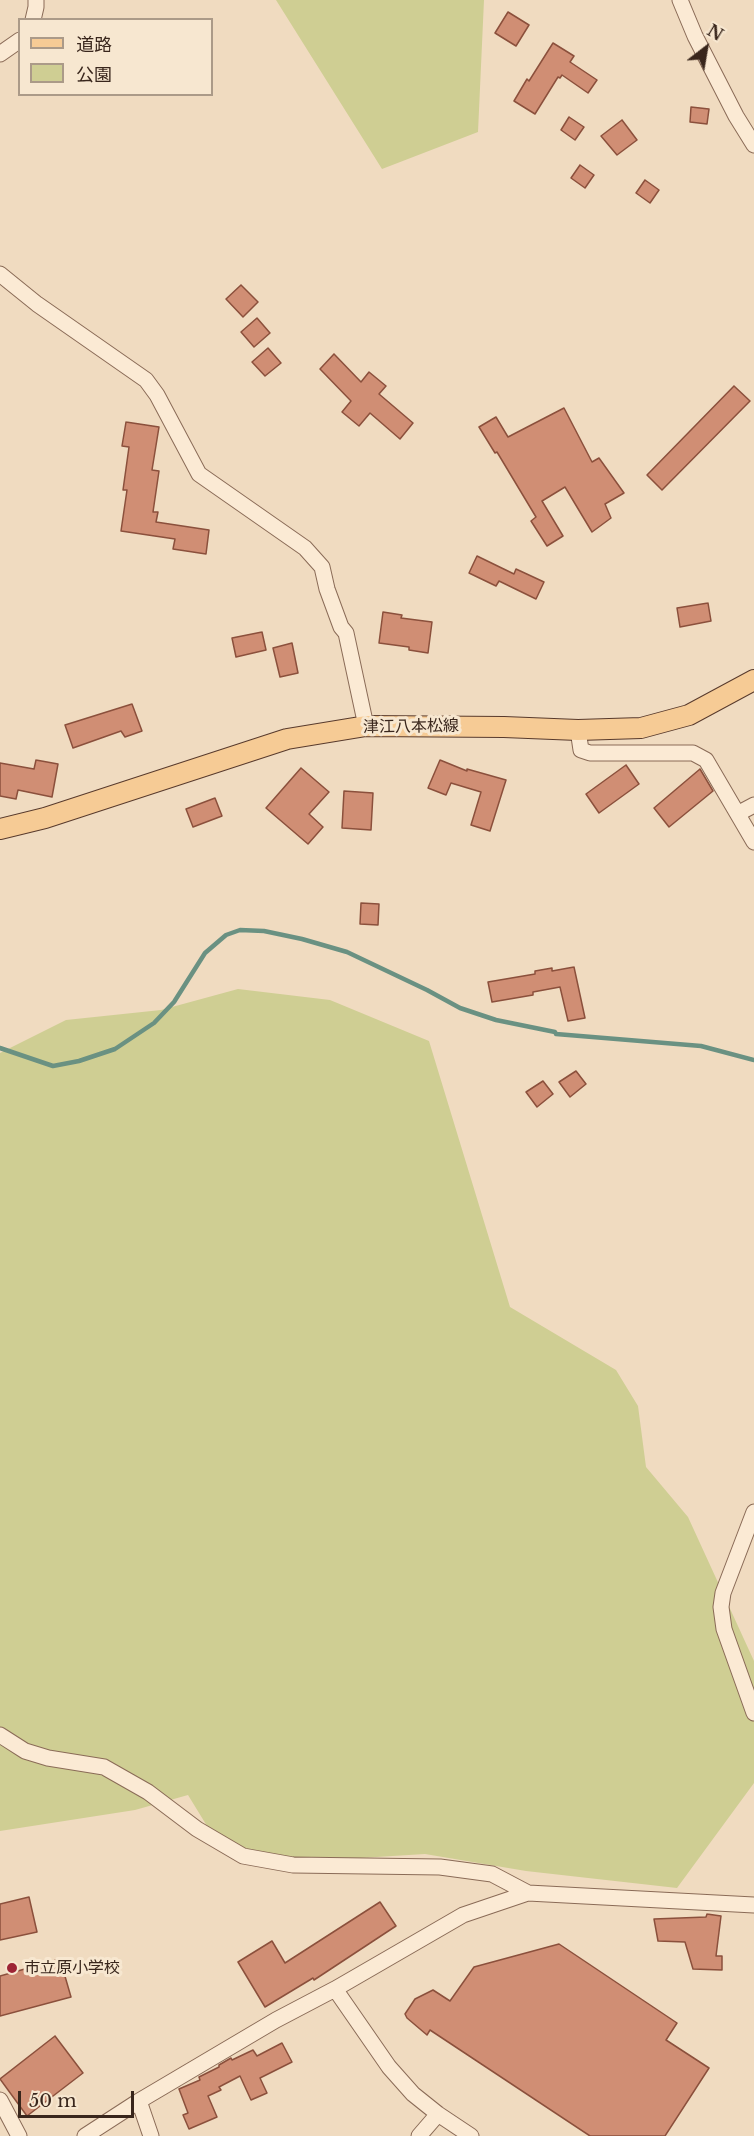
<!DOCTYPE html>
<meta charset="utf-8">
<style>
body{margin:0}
#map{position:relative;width:754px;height:2136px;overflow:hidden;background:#f0dbc0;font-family:"Libre Baskerville","Noto Sans JP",serif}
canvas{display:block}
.legend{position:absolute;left:18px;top:18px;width:195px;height:78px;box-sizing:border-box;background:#f7e7d0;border:2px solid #ab9a88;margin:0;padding:8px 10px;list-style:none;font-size:18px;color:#39261c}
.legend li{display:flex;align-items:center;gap:12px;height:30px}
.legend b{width:30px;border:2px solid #ab9a88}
.north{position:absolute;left:676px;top:18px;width:60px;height:60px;-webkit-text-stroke:4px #f7e7d0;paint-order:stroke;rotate:31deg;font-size:16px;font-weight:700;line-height:24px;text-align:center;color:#39261c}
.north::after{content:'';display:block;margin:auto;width:21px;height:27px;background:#39261c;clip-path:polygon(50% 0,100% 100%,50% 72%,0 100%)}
.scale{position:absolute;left:18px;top:2091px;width:116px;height:27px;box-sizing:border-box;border:3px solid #39261c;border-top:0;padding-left:8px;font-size:18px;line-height:21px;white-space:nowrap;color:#39261c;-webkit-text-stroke:4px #f7e7d0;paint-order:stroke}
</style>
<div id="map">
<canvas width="754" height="2136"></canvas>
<ul class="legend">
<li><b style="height:8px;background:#f6cb95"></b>道路</li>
<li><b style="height:16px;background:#cfce93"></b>公園</li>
</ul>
<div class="north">N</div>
<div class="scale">50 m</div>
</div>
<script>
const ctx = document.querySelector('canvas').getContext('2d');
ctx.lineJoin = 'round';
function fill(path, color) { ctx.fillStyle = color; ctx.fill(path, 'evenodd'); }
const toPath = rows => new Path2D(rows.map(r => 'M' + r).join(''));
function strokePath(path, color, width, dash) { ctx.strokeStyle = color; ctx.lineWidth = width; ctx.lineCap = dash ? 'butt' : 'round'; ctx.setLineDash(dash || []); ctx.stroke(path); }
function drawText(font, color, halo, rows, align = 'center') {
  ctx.font = font + ' "Libre Baskerville","Noto Sans JP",serif'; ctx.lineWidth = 6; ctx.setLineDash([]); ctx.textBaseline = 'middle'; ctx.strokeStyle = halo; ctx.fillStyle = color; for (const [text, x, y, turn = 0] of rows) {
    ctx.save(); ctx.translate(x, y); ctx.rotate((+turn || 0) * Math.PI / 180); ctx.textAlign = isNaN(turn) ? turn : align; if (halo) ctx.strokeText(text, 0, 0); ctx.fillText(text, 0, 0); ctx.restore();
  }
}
const green = toPath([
 [276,0,484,0,478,132,382,169],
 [238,989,330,1000,429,1041,510,1307,616,1370,638,1406,646,1467,688,1517,754,1661,754,1783,677,1888,526,1871,425,1854,280,1863,215,1839,188,1795,135,1810,0,1831,0,1053,66,1020,161,1010]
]);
const stream = toPath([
 [0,1048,53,1066,79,1061,115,1049,154,1023,174,1002,205,953,226,935,240,930,264,931,302,939,347,952,427,990,460,1008,496,1020,555,1032,556,1034,701,1046,754,1060]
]);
const building = toPath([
 [508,12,529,25,516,46,495,33,508,12],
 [553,43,574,56,570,62,597,80,588,93,562,75,560,78,558,77,535,114,514,101,527,79,529,81,553,43],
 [691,107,709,109,707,124,690,122,691,107],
 [569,117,584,127,575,140,561,130,569,117],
 [622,120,637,140,617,155,601,136,622,120],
 [580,165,594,175,585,188,571,178,580,165],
 [645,180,659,190,650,203,636,193,645,180],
 [241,285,258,302,243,317,226,299,241,285],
 [257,318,270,333,254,347,241,332,257,318],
 [268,348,281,363,265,376,252,362,268,348],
 [334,354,361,382,369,372,386,386,379,394,413,423,400,439,370,413,359,426,342,412,351,401,320,369,334,354],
 [734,386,750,401,662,490,647,475,734,386],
 [564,408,592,462,599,458,624,493,605,504,611,518,592,532,565,487,542,501,563,536,547,546,531,521,536,517,497,452,495,453,479,427,496,417,508,437,564,408],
 [126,422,159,427,152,470,159,471,153,512,158,512,156,522,209,530,206,554,173,549,175,539,121,531,127,490,123,490,129,447,122,446,126,422],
 [477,556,514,574,516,569,544,582,536,599,499,581,496,586,469,573,477,556],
 [708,603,711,621,680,627,677,608,708,603],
 [383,612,402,615,401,618,432,622,428,653,409,650,409,647,379,643,383,612],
 [262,632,266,650,236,657,232,638,262,632],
 [292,643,298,673,280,677,273,648,292,643],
 [132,704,142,731,125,737,121,731,73,748,65,725,132,704],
 [36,760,58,764,52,797,18,790,16,799,0,796,0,763,34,769,36,760],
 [440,760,467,771,467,769,506,780,490,831,471,825,481,792,451,783,446,795,428,788,440,760],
 [626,765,639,784,599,813,586,794,626,765],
 [301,768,329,792,309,814,323,827,308,844,266,808,301,768],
 [700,769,713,791,669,827,654,808,700,769],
 [344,791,373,793,371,830,342,828,344,791],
 [215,798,222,816,193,827,186,809,215,798],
 [361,903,379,904,378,925,360,924,361,903],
 [574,967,585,1018,568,1021,560,987,533,992,533,995,492,1002,488,982,535,974,535,971,552,968,552,971,574,967],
 [576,1071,586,1084,570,1097,559,1082,576,1071],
 [543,1081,553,1094,537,1107,526,1092,543,1081],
 [29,1897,37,1932,0,1940,0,1904,29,1897],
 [380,1902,396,1926,314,1980,313,1978,265,2007,238,1962,272,1941,285,1963,380,1902],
 [707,1914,721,1916,716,1956,722,1956,722,1970,693,1969,685,1942,658,1941,654,1919,706,1917,707,1914],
 [559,1944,677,2023,666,2040,709,2068,665,2136,590,2136,430,2030,427,2035,407,2018,405,2014,415,1999,433,1990,450,2001,474,1967,559,1944],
 [60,1959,71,1997,0,2016,0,1976,60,1959],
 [55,2036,83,2073,27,2116,0,2079,55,2036],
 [282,2043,292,2062,260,2078,267,2093,251,2100,240,2076,219,2087,221,2090,208,2096,217,2117,189,2129,183,2115,188,2113,179,2089,200,2080,199,2077,219,2067,219,2065,231,2058,232,2060,253,2050,257,2056,282,2043]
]);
const minor = toPath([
 [680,0,695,36,736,116,754,145],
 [33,20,36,7,36,0],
 [0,54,20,40],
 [0,274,37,304,146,380,157,395,199,474,305,548,322,567,327,589,341,627,346,633,366,726],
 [578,730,581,750,590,753,693,753,706,760,754,842],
 [739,813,754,805],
 [754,1512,723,1593,721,1607,724,1629,754,1713],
 [0,1735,25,1751,48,1758,104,1767,148,1792,197,1829,243,1856,293,1865,440,1867,492,1874,528,1893],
 [335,1989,389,2067,413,2094,438,2114,471,2136],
 [0,2100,19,2136],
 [139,2101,151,2136],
 [85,2136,139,2101,276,2020,335,1989,463,1915,528,1893,754,1905],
 [419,2136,438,2114]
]);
const major = toPath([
 [0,829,45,818,287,739,366,726,504,727,578,730,641,728,689,715,754,680]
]);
const markers = [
 [12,1968,6,"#9d2435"]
];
const streetNames = [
 ["津江八本松線",411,727,-1]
];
const poiNames = [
 ["市立原小学校",24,1968]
];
fill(green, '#cfce93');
strokePath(stream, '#6a9182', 4.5);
fill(building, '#d08e74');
strokePath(building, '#8b503c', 1.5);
strokePath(minor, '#8a6b57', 17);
strokePath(major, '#583a2c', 22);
strokePath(minor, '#fbead4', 15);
strokePath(major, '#f6cb95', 20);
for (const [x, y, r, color] of markers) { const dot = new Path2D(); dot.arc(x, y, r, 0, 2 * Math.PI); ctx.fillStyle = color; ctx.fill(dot); strokePath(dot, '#f7e7d0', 2); }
drawText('16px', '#39261c', '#f7e7d0', streetNames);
drawText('16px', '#39261c', '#f7e7d0', poiNames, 'left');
</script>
